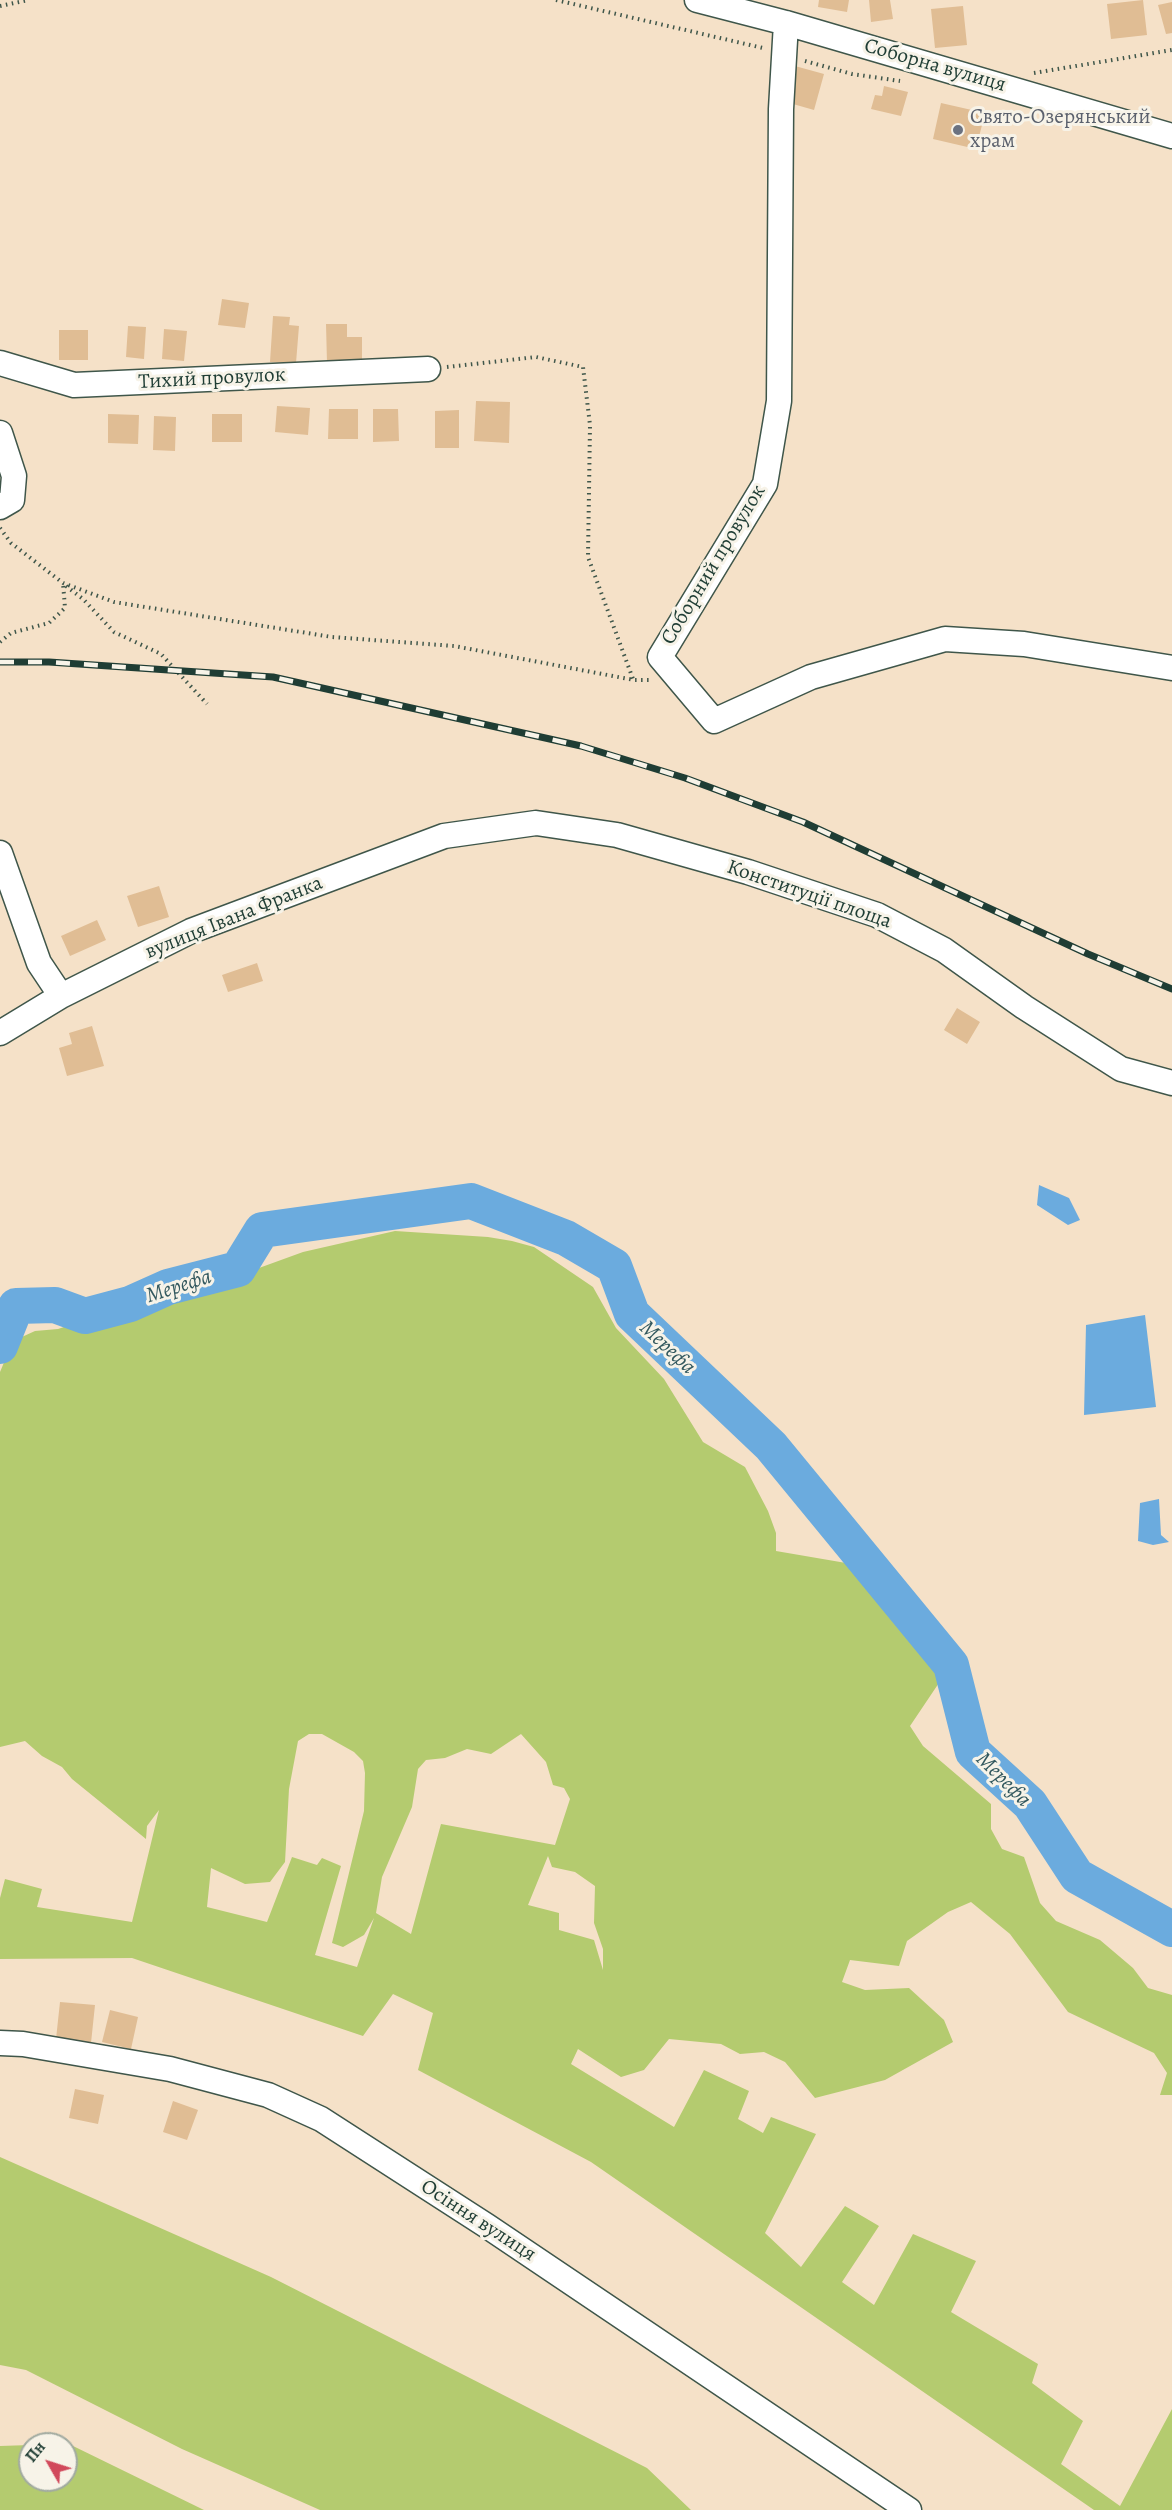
<!DOCTYPE html>
<meta charset="utf-8">
<style>
body{margin:0}
#map{position:relative;width:1172px;height:2510px;overflow:hidden;background:#f5e1c8;font-family:Alegreya,serif}
canvas{display:block}
.north{position:absolute;left:18px;top:2432px;width:60px;height:60px;box-sizing:border-box;background:#f7f3e8;border:2px solid #a1aaa0;border-radius:50%;rotate:309deg;font-size:16px;font-weight:700;line-height:24px;text-align:center;color:#1f3d34}
.north::after{content:'';display:block;margin:auto;width:21px;height:27px;background:#d1495b;clip-path:polygon(50% 0,100% 100%,50% 72%,0 100%)}
</style>
<div id="map">
<canvas width="1172" height="2510"></canvas>
<div class="north">Пн</div>
</div>
<script>
const ctx = document.querySelector('canvas').getContext('2d');
ctx.lineJoin = 'round';
function fill(path, color) { ctx.fillStyle = color; ctx.fill(path, 'evenodd'); }
const toPath = rows => new Path2D(rows.map(r => 'M' + r).join(''));
function strokePath(path, color, width, dash) { ctx.strokeStyle = color; ctx.lineWidth = width; ctx.lineCap = dash ? 'butt' : 'round'; ctx.setLineDash(dash || []); ctx.stroke(path); }
function drawText(font, color, halo, rows, align = 'center') {
  ctx.font = font + ' Alegreya,serif'; ctx.lineWidth = 6; ctx.setLineDash([]); ctx.textBaseline = 'middle'; ctx.strokeStyle = halo; ctx.fillStyle = color; for (const [text, x, y, turn = 0] of rows) {
    ctx.save(); ctx.translate(x, y); ctx.rotate((+turn || 0) * Math.PI / 180); ctx.textAlign = isNaN(turn) ? turn : align; if (halo) ctx.strokeText(text, 0, 0); ctx.fillText(text, 0, 0); ctx.restore();
  }
}
const green = toPath([
 [395,1231,488,1237,512,1241,534,1247,593,1287,616,1328,664,1379,703,1442,745,1467,768,1511,776,1533,776,1551,846,1563,898,1610,927,1649,951,1665,910,1726,923,1746,991,1804,991,1829,1002,1849,1024,1857,1040,1903,1056,1921,1100,1940,1133,1968,1148,1988,1172,1995,1172,2095,1160,2095,1167,2073,1154,2053,1068,2012,1010,1934,971,1902,948,1912,907,1941,899,1966,850,1960,842,1982,865,1990,909,1988,944,2020,953,2042,885,2080,815,2098,785,2062,764,2052,740,2054,721,2044,669,2039,644,2070,621,2077,578,2049,571,2064,674,2127,704,2070,749,2091,738,2119,763,2133,771,2117,816,2134,765,2233,801,2267,845,2206,879,2226,842,2282,874,2305,913,2234,976,2261,951,2312,1038,2364,1032,2383,1083,2421,1061,2464,1120,2506,1172,2409,1172,2510,1094,2510,591,2162,418,2070,433,2013,393,1994,363,2036,132,1958,0,1959,0,1898,5,1879,42,1889,37,1907,132,1922,159,1810,147,1826,146,1839,72,1779,62,1767,42,1756,25,1741,0,1747,0,1372,13,1341,35,1331,58,1329,79,1322,85,1316,131,1320,151,1310,218,1289,259,1268,303,1252],
 [309,1734,322,1734,354,1752,363,1761,365,1773,364,1811,332,1943,343,1947,364,1935,374,1918,357,1967,315,1955,341,1866,322,1858,317,1865,292,1857,267,1922,207,1907,211,1868,245,1884,270,1882,285,1862,289,1789,298,1741],
 [521,1734,546,1762,553,1785,564,1788,570,1799,555,1845,441,1824,411,1934,376,1913,382,1877,412,1807,418,1769,426,1760,445,1758,467,1749,491,1754],
 [548,1856,552,1867,575,1872,595,1886,594,1923,603,1949,603,1970,594,1940,559,1930,559,1913,528,1905],
 [0,2157,271,2277,647,2468,691,2510,320,2510,182,2449,26,2370,0,2365],
 [30,2445,30,2480,66,2480,66,2445,71,2445,204,2510,0,2510,0,2446]
]);
const water = toPath([
 [1039,1185,1069,1198,1080,1220,1068,1225,1037,1205],
 [1145,1315,1156,1407,1084,1415,1086,1325],
 [1159,1499,1161,1535,1169,1542,1153,1545,1138,1541,1140,1503]
]);
const river = toPath([
 [0,1346,16,1306,55,1305,85,1316,130,1304,168,1287,238,1269,262,1230,471,1201,566,1238,614,1266,632,1314,771,1446,951,1665,973,1752,1030,1804,1077,1876,1172,1929]
]);
const building = toPath([
 [819,0,849,0,847,12,818,7],
 [869,0,890,0,893,19,871,22],
 [1143,0,1147,35,1111,39,1107,4],
 [1172,2,1172,33,1166,34,1158,5],
 [963,6,967,45,935,48,931,9],
 [795,66,824,74,814,110,786,102],
 [884,86,908,92,901,116,871,109,875,95,882,96],
 [941,103,985,113,976,149,933,139],
 [222,299,249,303,245,328,218,325],
 [273,316,290,317,289,325,299,326,296,363,270,362],
 [326,324,347,324,347,337,362,337,362,362,327,363],
 [128,326,146,327,144,359,126,357],
 [164,329,187,331,184,361,162,359],
 [59,330,88,330,88,360,59,360],
 [476,401,510,402,509,443,474,441],
 [277,406,310,408,308,435,275,432],
 [329,409,358,409,358,439,328,439],
 [373,409,398,409,399,441,373,442],
 [459,410,459,448,435,448,435,411],
 [108,414,139,415,138,444,108,443],
 [212,414,242,414,242,442,212,442],
 [154,416,176,417,175,451,153,450],
 [159,886,169,917,138,927,127,896],
 [97,920,106,940,70,956,61,936],
 [257,963,263,981,228,992,222,975],
 [957,1008,980,1022,967,1044,944,1030],
 [92,1026,104,1066,67,1076,59,1048,72,1044,69,1033],
 [60,2002,95,2005,91,2043,56,2039],
 [110,2010,138,2017,131,2049,102,2042],
 [75,2089,104,2095,98,2124,69,2118],
 [173,2101,198,2110,187,2140,163,2132]
]);
const path = toPath([
 [556,0,763,48],
 [0,6,29,0],
 [805,61,852,74,900,81],
 [1034,73,1172,50],
 [447,367,536,357,583,367,590,425,588,557,633,679],
 [0,528,11,543,63,583,114,602,332,637,454,646,634,680,651,680],
 [66,586,83,599,114,632,161,654,207,704],
 [0,642,11,633,49,623,65,608,63,583]
]);
const street = toPath([
 [697,0,786,23,1172,136],
 [786,23,781,109,779,401,765,484,660,657,714,721,811,677,945,639,1024,644,1172,668],
 [0,363,74,385,428,369],
 [0,433,14,476,12,500,0,507],
 [0,853,39,963,61,996],
 [0,1033,61,996,191,931,444,836,536,823,617,835,748,872,877,915,944,950,1024,1007,1121,1069,1172,1083],
 [0,2043,23,2044,170,2069,268,2095,321,2119,487,2226,909,2510]
]);
const rail = toPath([
 [0,662,49,662,273,677,581,746,685,778,803,822,1088,954,1172,989]
]);
const markers = [
 [958,130,6,"#6b7280"]
];
const streetNames = [
 ["Соборна вулиця",935,66,16],
 ["Тихий провулок",212,379,-3],
 ["Соборний провулок",714,565,-59],
 ["Конституції площа",809,895,19],
 ["вулиця Івана Франка",234,918,-22],
 ["Осіння вулиця",478,2221,33]
];
const worshipNames = [
 ["Свято-Озерянський",970,118],
 ["храм",970,142]
];
const waterNames = [
 ["Мерефа",179,1287,-18],
 ["Мерефа",667,1348,43],
 ["Мерефа",1003,1780,45]
];
fill(green, '#b4cb6f');
fill(water, '#6babde');
strokePath(river, '#6babde', 36);
fill(building, '#e0bd94');
strokePath(street, '#3f564a', 27);
strokePath(path, '#3f564a', 4, [1.5, 4.5]);
strokePath(street, '#fff', 24);
strokePath(rail, '#1f3d34', 7);
strokePath(rail, '#f7f3e8', 4.5, [14]);
for (const [x, y, r, color] of markers) { const dot = new Path2D(); dot.arc(x, y, r, 0, 2 * Math.PI); ctx.fillStyle = color; ctx.fill(dot); strokePath(dot, '#f7f3e8', 2); }
drawText('21px', '#1f3d34', '#f7f3e8', streetNames);
drawText('21px', '#5b616d', '#f7f3e8', worshipNames, 'left');
drawText('italic 22px', '#32585e', '#f7f3e8', waterNames);
</script>
